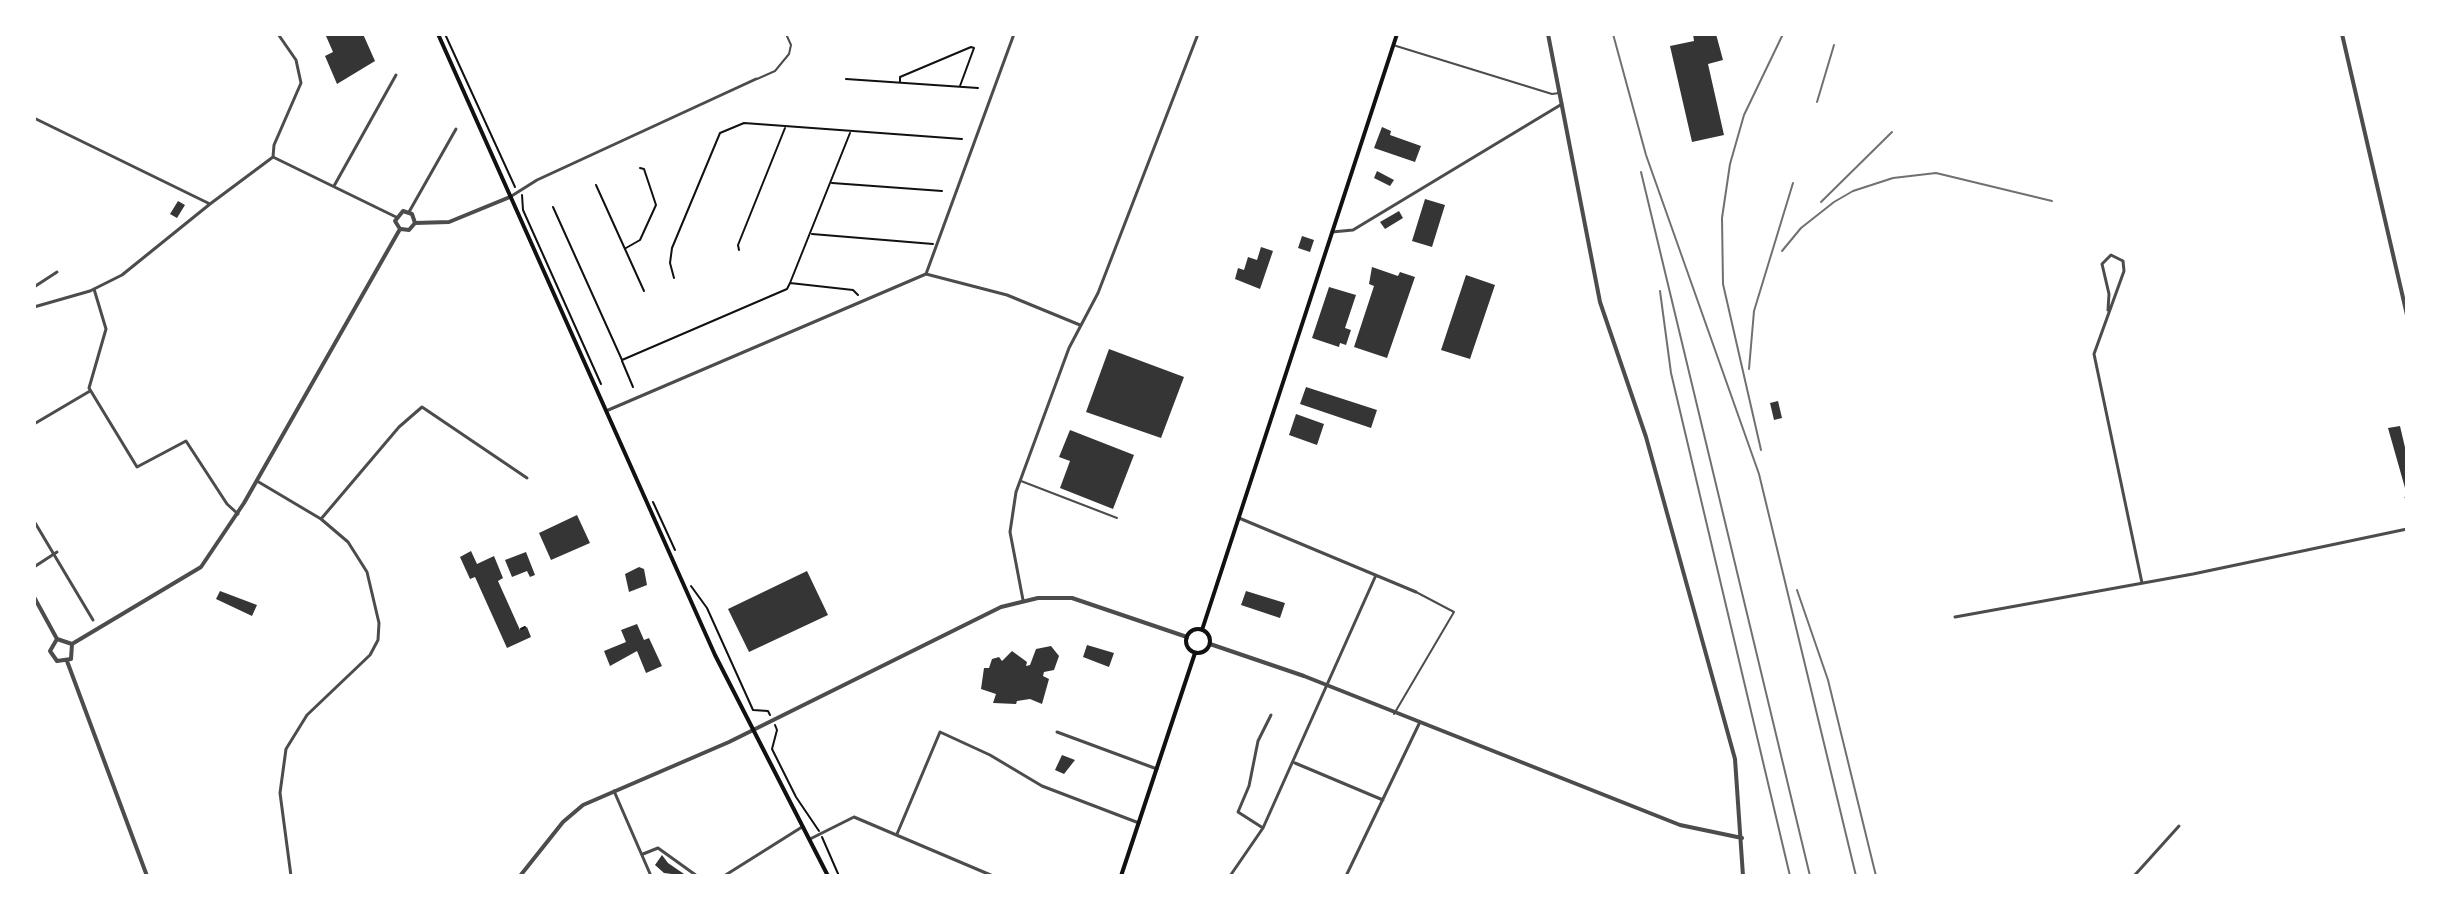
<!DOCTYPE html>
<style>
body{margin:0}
#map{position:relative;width:2441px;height:910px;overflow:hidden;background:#fff;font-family:"Source Serif 4",serif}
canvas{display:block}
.frame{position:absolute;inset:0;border:36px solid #fff;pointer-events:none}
</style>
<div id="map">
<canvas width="2441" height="910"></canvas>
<div class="frame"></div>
</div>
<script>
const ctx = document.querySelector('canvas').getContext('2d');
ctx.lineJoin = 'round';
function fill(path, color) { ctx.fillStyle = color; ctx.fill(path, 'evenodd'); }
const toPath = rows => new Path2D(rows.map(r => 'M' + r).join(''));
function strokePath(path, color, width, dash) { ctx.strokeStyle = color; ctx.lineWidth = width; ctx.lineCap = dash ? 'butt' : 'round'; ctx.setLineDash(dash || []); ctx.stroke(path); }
const building = toPath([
 [330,34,363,34,375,61,337,84,325,56,333,52,326,36],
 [1693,34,1716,34,1723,60,1708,64,1724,135,1692,142,1670,46,1694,41],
 [1382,127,1391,131,1390,135,1421,146,1415,162,1374,148],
 [1377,171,1394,180,1390,186,1374,178],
 [1425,199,1445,205,1432,247,1412,241],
 [178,201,185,205,177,218,170,214],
 [1399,211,1403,218,1385,229,1380,222],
 [1302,236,1314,240,1310,252,1298,248],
 [1261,247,1273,251,1260,289,1235,279,1238,268,1244,270,1248,257,1257,260],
 [1372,267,1398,276,1400,272,1415,277,1387,358,1354,347,1374,286,1369,284],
 [1466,275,1495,285,1470,359,1441,350],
 [1329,287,1356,295,1345,328,1351,330,1346,345,1340,343,1339,347,1312,338],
 [1109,349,1184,377,1161,438,1086,412],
 [1306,387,1377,410,1371,428,1300,404],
 [1778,401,1782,418,1774,420,1770,403],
 [1296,414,1324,424,1317,445,1289,435],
 [2400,426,2407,456,2407,498,2404,498,2407,495,2388,428],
 [1070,430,1134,455,1113,509,1060,488,1070,461,1059,457],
 [577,515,590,543,551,560,539,533],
 [471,551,477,564,494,556,503,578,498,581,520,630,527,627,531,637,507,648,475,577,470,579,460,557],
 [526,552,535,575,530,577,527,571,512,577,505,560],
 [639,567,644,569,647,585,629,592,625,574],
 [807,571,828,615,749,652,728,609],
 [220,591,257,605,252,616,216,599],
 [1246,591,1285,603,1280,618,1241,605],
 [637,624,644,640,649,638,662,666,646,673,637,651,610,666,604,651,626,642,621,630],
 [1087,645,1114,653,1109,667,1083,657],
 [1051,646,1059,656,1054,670,1044,672,1043,676,1049,679,1042,704,1030,699,1017,701,1016,704,993,703,996,694,981,689,984,668,989,668,992,659,999,657,1002,661,1012,651,1027,662,1026,666,1030,665,1036,649],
 [1062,755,1075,760,1064,774,1055,770],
 [662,855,668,863,687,876,664,873,655,865]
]);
const path = toPath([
 [445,34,515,187],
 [846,79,978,88],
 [900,81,900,77,971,47,974,48,960,86],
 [832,183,942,191],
 [596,185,644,291],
 [522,195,523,210,601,384],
 [553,207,622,360,787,289,790,283,853,290,858,295],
 [812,234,933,244],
 [626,248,640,240,656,205,644,169,640,168],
 [739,250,738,245,785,128],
 [674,278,670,263,672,248,720,133,744,123,962,139],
 [790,283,850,133],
 [622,361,633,387],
 [653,502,675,550],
 [691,586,707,608,753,710,768,711,770,715],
 [521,629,525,627],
 [775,725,777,730,772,749,796,797,819,831],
 [822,837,839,876]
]);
const service = toPath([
 [1393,45,1552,94,1559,93],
 [757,79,775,71,789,54,791,45,786,34],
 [1021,481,1117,518],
 [1394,714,1454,612,1416,592]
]);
const minor = toPath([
 [34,118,210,204,273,157,396,217],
 [273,157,274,145,301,83,296,60,278,34],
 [334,186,396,75],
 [510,197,537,180,756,79],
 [409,212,456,129],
 [1332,232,1353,230,1562,104],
 [926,274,1014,34],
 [34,287,57,272],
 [94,289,106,329,89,388,137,467,186,441,227,504,238,514],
 [34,307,90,291,122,275,210,204],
 [2108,310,2109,294,2102,264,2111,255,2123,261,2124,271,2094,354,2142,583],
 [606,411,926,274,1007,295,1080,325],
 [34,424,90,391],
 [257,481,321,519,348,542,367,572,379,623,378,640,370,655,307,715,286,749,280,793,291,876],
 [1239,518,1416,592],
 [321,519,399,427,422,407,527,478],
 [34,521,93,620],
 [34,567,57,552],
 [1023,600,1010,532,1016,492,1069,348,1098,293,1198,34],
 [1955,617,2193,574,2407,529],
 [1057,732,1157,769],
 [1295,763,1383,800],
 [614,791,651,876],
 [1263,828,1376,575],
 [897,834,940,732,990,755,1042,786,1139,823],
 [810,839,854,817,993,876],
 [643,854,658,848,697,876],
 [724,876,802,827],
 [1230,876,1263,828,1238,812,1249,786,1258,741,1271,715],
 [1346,876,1419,724],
 [2134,876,2179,826]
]);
const tertiary = toPath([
 [1548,34,1600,302,1646,437,1735,759,1743,876],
 [2342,34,2407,315],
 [415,223,449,222,510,197],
 [400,229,395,221,403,211,412,214,415,223],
 [401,229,409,230,415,223],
 [34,597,57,639],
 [57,639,50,651,57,661,71,659,72,644],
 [57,639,72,644],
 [72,644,201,567,244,503,400,229],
 [1210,644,1304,676,1680,825,1742,838],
 [67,661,147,876],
 [520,876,563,822,583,805,729,742,1001,607,1038,598,1072,598,1187,637]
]);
const secondary = toPath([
 [438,34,715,655,828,876],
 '1186 641a12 12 0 1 1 24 0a12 12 0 1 1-24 0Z',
 [1202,630,1397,34],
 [1121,876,1195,653]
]);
const rail = toPath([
 [1613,34,1646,155,1759,474,1856,876],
 [1817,102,1834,45],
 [1641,172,1810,876],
 [1821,202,1892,132],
 [1782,251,1801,228,1834,202,1853,191,1893,178,1936,173,2052,201],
 [1660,291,1671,373,1790,876],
 [1749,369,1754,311,1793,183],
 [1761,450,1723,284,1722,218,1730,164,1744,115,1783,34],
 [1797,590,1828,680,1876,876]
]);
fill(building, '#353535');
strokePath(path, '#111', 2);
strokePath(service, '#4c4c4c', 2);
strokePath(minor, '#4c4c4c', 3);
strokePath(tertiary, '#4c4c4c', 4);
strokePath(secondary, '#111', 4);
strokePath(rail, '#707070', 2);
</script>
